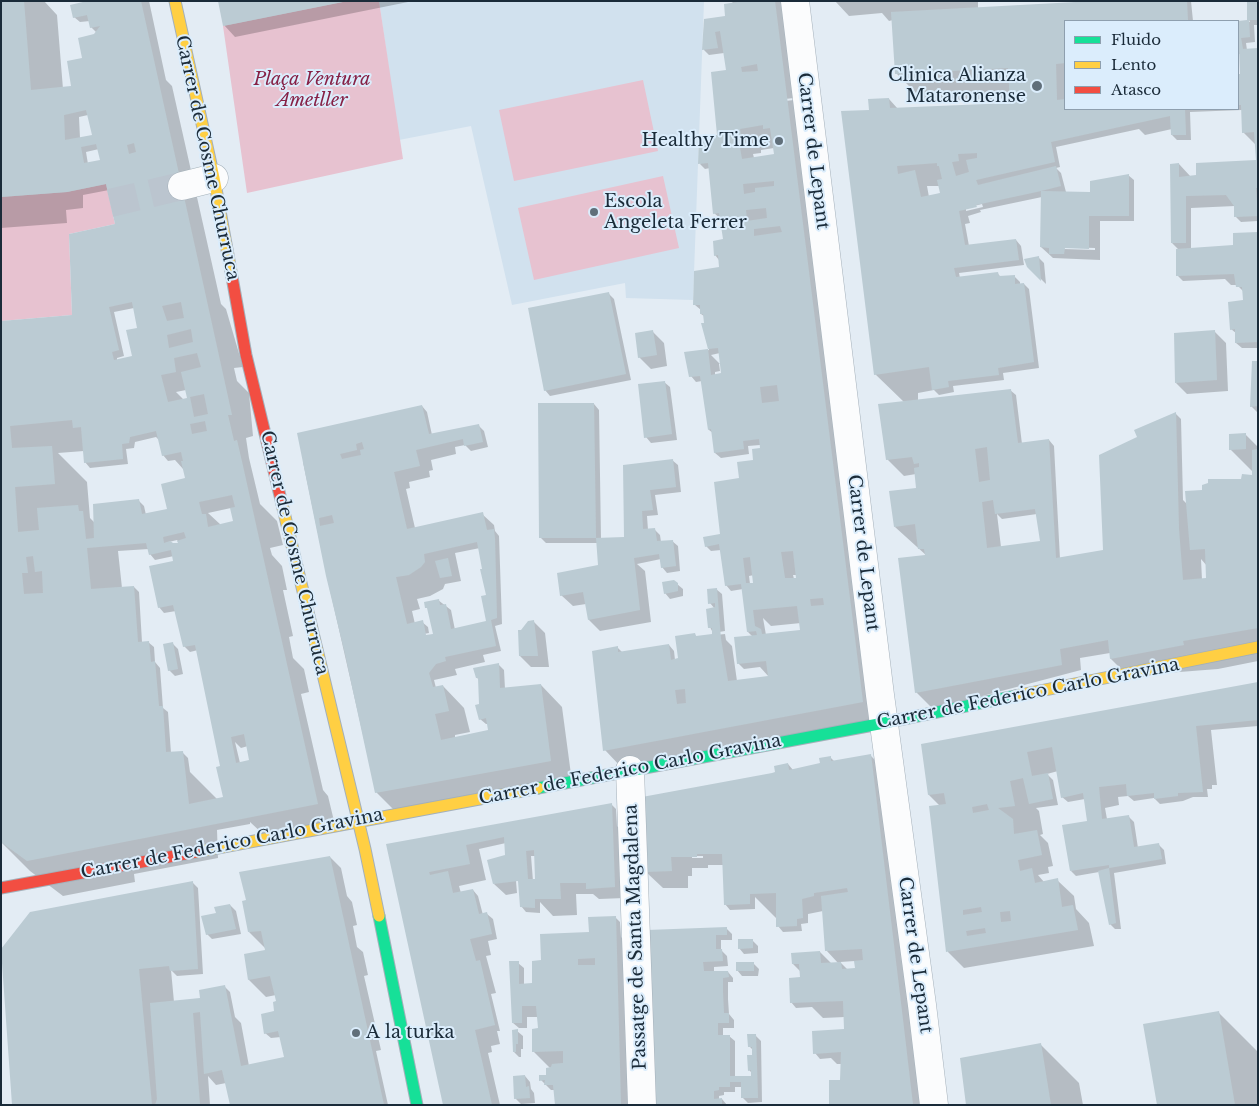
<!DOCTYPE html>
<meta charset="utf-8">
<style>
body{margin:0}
#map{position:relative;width:1259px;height:1106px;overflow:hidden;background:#e3ecf4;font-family:"Libre Baskerville",serif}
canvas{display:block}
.frame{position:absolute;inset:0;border:2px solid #1a2b39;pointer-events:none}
.legend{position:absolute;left:1064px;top:20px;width:175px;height:90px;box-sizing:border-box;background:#dbedfc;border:1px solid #8e9fae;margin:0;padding:6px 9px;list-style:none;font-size:15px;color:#1a2b39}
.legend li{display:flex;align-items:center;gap:10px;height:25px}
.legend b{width:25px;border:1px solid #8e9fae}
</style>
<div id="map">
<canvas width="1259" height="1106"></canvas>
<div class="frame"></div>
<ul class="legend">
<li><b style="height:6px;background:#16e098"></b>Fluido</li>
<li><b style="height:6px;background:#ffcf43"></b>Lento</li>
<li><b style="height:6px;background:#f24e42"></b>Atasco</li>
</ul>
</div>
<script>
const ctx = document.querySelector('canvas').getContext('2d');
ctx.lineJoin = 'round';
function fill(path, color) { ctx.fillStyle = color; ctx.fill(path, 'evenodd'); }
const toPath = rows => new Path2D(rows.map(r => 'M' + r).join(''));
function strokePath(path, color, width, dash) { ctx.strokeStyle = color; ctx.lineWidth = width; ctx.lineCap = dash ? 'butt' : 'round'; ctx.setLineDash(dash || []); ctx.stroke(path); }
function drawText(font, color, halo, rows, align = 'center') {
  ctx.font = font + ' "Libre Baskerville",serif'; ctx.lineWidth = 4; ctx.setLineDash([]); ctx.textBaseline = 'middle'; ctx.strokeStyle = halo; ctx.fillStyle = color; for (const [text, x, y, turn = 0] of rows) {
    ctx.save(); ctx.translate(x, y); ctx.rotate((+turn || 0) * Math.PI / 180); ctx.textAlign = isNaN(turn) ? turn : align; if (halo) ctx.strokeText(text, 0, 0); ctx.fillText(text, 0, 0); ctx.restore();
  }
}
const built = toPath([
 [379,1,704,1,693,300,626,298,625,283,512,305,471,126,399,140]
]);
const green = toPath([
 [347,1,379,1,403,159,247,193,223,26],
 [643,80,658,151,514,181,499,110],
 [663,176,679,248,534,280,518,208],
 [106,184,115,224,69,234,72,315,1,321,1,197,67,192]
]);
const shadow = toPath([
 [1,1,44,1,57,15,63,89,74,87,83,59,97,33,91,27,90,21,80,22,74,17,89,1,149,1,166,80,172,86,221,304,226,309,243,367,234,368,237,381,249,393,253,436,246,438,249,458,260,504,277,521,283,545,270,548,272,555,282,566,287,590,283,590,293,636,289,637,293,658,304,669,309,692,301,694,323,790,328,796,334,821,264,835,250,822,250,824,217,830,218,858,134,874,135,882,63,896,30,871,1,842,1,322,74,317,117,225,109,190,83,195,83,208,66,210,67,223,1,228],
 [88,115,93,136,80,138,79,117],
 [99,149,101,161,88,164,86,152],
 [134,308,139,329,134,357,117,360,117,358,124,356,114,312],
 [186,390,188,399,184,400,176,392],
 [156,437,159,440,163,455,168,461,175,460,184,470,187,479,168,510,146,515,144,506,138,500,95,523,90,518,87,482,58,453,84,451,85,462,90,468,128,464,126,449,134,448,135,442],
 [231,508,236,522,221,525,208,513],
 [177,540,180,544,173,545,169,542],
 [149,549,150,554,155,560,174,556,175,562,159,607,164,613,176,611,184,646,190,652,198,650,222,767,224,798,218,800,190,772,188,758,182,752,171,753,168,712,163,708,160,668,155,662,154,647,148,642,142,642,139,592,134,587,122,588,118,551],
 [235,742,241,748,248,746,251,761,240,763],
 [219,1,413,1,235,37,224,25],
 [731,1,793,1,884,724,621,767,605,750,617,647,623,653,669,645,674,651,675,660,681,659,695,635,697,637,725,634,726,640,732,646,737,681,769,677,760,667,744,669,738,663,753,637,748,632,743,589,731,591,726,585,721,550,711,551,706,546,722,535,741,479,763,449,760,445,748,446,749,454,721,458,715,453,713,433,709,430,702,381,696,382,691,376,685,353,709,350,705,336,704,316,701,314,701,310,695,305,720,268,719,260,715,255,725,240,721,219,714,213,710,168,705,169,700,164,719,136,727,71,724,53,709,55,704,50,705,20,725,17,734,4],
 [794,98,794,100,776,102,776,100],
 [774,148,775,155,754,158,753,154,761,153,761,150],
 [720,353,723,374,715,376,715,372,720,371,719,364,720,364,711,355],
 [754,575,756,584,750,584,749,576],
 [793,575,797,575,797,578,794,579],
 [763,618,771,626,801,623,801,631,766,635],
 [835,1,978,1,978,8,1107,1,1191,1,1193,21,1065,21,1065,109,1238,109,1238,76,1241,76,1240,54,1238,54,1238,22,1250,22,1249,20,1258,1,1258,25,1254,25,1255,42,1246,43,1247,50,1258,50,1258,221,1241,222,1236,217,1235,206,1191,208,1191,249,1237,247,1258,234,1258,348,1242,348,1236,343,1237,334,1231,329,1244,301,1244,292,1237,285,1231,285,1225,279,1183,281,1178,276,1179,250,1172,243,1179,164,1191,177,1257,161,1256,145,1243,132,1242,110,1190,112,1191,140,1177,140,1172,135,1172,129,1145,135,1139,129,1056,147,1060,167,1056,168,1061,173,1066,192,1091,193,1128,175,1134,180,1134,221,1100,221,1100,260,1053,258,1041,247,1042,197,980,210,981,212,968,216,970,223,965,224,969,246,1016,240,1021,246,1024,265,959,273,960,278,998,274,1001,277,1014,276,1020,282,1020,285,1024,284,1029,289,1039,368,1003,373,1004,380,953,386,954,392,939,395,934,390,918,393,918,401,1010,390,1016,395,1022,444,1049,440,1054,446,1060,559,1104,553,1138,438,1176,414,1181,419,1183,500,1187,504,1204,491,1254,476,1254,473,1230,449,1245,434,1258,447,1258,661,1218,669,1128,676,1111,659,1110,653,1080,658,1081,670,933,709,916,692,927,556,895,527,918,492,916,474,904,476,887,459,904,402,875,374,870,111,889,99,898,109,1011,104,1011,98,925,102,896,73,893,20,889,21,882,13,849,16],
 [927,186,940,186,941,193,929,197],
 [982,204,983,207,966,211,966,208],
 [1062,247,1095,248,1095,250,1064,249],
 [997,514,1002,519,1037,514,1041,543,1001,547],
 [1201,559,1207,566,1208,579,1202,580],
 [1039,258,1044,263,1046,284,1028,266],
 [609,294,614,299,631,380,550,396,545,390],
 [652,331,664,343,667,366,651,369,639,357],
 [1215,332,1226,343,1228,391,1187,394,1176,383],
 [1258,362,1258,412,1257,412,1251,406],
 [664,382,670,387,677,440,651,443,646,437],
 [594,404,599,410,601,539,625,538,624,466,672,460,678,465,681,492,655,495,658,515,647,516,648,530,654,529,660,535,661,542,672,541,678,546,680,571,667,573,662,567,661,559,637,564,645,571,651,622,600,631,589,620,586,604,573,606,561,595,601,566,597,543,546,543,541,538],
 [422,406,427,412,432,435,478,425,484,431,488,447,471,451,465,445,455,447,456,454,431,460,433,470,429,471,430,477,409,482,410,488,406,489,415,528,482,514,494,525,495,531,499,536,502,624,495,626,501,651,483,655,485,662,455,669,457,675,434,680,436,688,443,686,464,708,470,732,455,735,455,738,491,731,488,724,486,724,480,719,480,680,477,678,498,664,504,670,505,689,541,685,562,707,572,782,393,809,376,792,327,577,303,462],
 [480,548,488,596,488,622,455,630,451,610,438,600,435,634,418,638,418,635,429,633,428,627,422,622,415,624,412,611,420,609,417,599,430,596,443,589,445,584,461,581,455,553],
 [677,584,683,589,683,596,670,599,665,593],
 [716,589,722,594,725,631,713,633,710,627,715,609,710,603],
 [533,621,545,633,549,667,531,667,520,656,522,631],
 [173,644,178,649,183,674,175,676,169,670],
 [1258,683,1258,726,1211,730,1217,785,1212,785,1212,789,1207,789,1208,797,1193,797,1183,801,1160,804,1154,798,1134,801,1128,796,1118,797,1119,805,1105,808,1107,819,1129,817,1134,822,1138,848,1158,844,1164,850,1166,864,1114,873,1121,929,1115,929,1110,924,1099,872,1076,876,1071,871,1089,822,1085,799,1068,802,1062,797,1058,771,1047,774,1053,780,1058,805,1036,808,1039,811,1043,834,1040,835,1048,843,1053,866,1048,867,1049,873,1038,875,1044,882,1057,880,1074,896,1076,909,1089,923,1094,946,964,968,948,952,940,806,929,795,923,745],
 [870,755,892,777,928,1105,830,1105,841,1081,842,1064,837,1064,831,1058,820,1059,815,1053,845,1030,845,1017,823,1018,812,1007,796,1008,791,1002,803,979,800,971,793,964,820,952,831,963,838,963,826,950,823,911,808,914,808,923,801,924,802,931,783,932,778,926,778,920,755,897,755,909,730,910,725,904,724,865,708,865,708,868,692,868,692,876,688,876,688,888,663,888,646,872,788,764,793,770,823,764,830,757,835,762],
 [692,856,703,856,703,858,692,858],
 [855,961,856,969,848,970,840,962],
 [611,804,616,809,617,826,628,838,625,898,599,899,593,894,576,894,577,915,553,916,540,902,540,913,526,912,521,906,519,881,516,881,517,893,506,895,494,884,506,856,506,843,479,849,486,880,459,886,461,893,473,890,478,896,483,915,487,914,493,919,497,939,488,941,491,955,486,956,496,993,491,994,500,1031,497,1031,500,1044,491,1046,492,1052,488,1053,500,1105,444,1105,388,846],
 [531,856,535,856,536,881,533,881],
 [330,857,341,868,347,896,352,902,357,925,353,926,357,947,363,952,368,975,364,976,381,1050,376,1051,388,1105,231,1105,226,1083,216,1085,208,1076,210,1105,13,1105,193,883,198,888,203,974,177,976,171,970,174,1002,201,999,224,986,230,992,235,1017,241,1023,249,1066,287,1058,281,1037,271,1038,265,1033,278,1002,276,995,266,997,249,980,246,955,268,951,249,932],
 [230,905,236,911,241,934,212,939,207,934,217,914],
 [615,917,620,922,621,937,627,943,631,1105,556,1105,555,1090,551,1090,541,1080,547,1076,551,1069,533,1051,541,1030,538,1017,527,1017,527,1028,519,1028,513,1023,518,963,524,968,524,984,536,984,544,961],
 [726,928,732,934,732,940,721,940,721,950,727,956,728,966,714,967,714,973,728,972,733,978,733,982,728,982,728,999,729,1014,734,1020,734,1028,723,1028,723,1036,729,1036,735,1041,735,1078,752,1077,752,1073,749,1070,753,1056,753,1050,750,1047,755,1035,761,1041,762,1102,748,1103,742,1097,742,1087,735,1087,735,1092,724,1092,724,1095,719,1096,719,1100,722,1099,727,1105,654,1105,648,931],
 [752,940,758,946,758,953,744,954,739,948],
 [753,963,759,969,758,976,742,976,737,970],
 [1218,1012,1257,1051,1258,1105,1159,1105],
 [517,1031,523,1036,523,1049,521,1049,521,1057,519,1057,514,1052],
 [1040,1044,1079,1083,1083,1105,967,1105],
 [525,1076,530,1082,531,1089,534,1093,535,1103,521,1104,515,1098]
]);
const building = toPath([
 [1,1,24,1,31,90,71,86,67,61,82,58,78,38,94,34,100,26,90,28,87,15,73,18,70,5,87,1,141,1,232,415,228,415,234,441,237,440,243,466,318,804,27,861,1,842,1,321,72,315,69,234,115,224,106,184,67,192,1,197],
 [86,110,92,135,65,140,64,115],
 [134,143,136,152,129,154,127,145],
 [96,144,100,160,84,163,81,147],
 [132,302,137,328,126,330,132,356,114,360,112,352,119,350,109,307],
 [181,302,184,318,167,321,162,306],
 [191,329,193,342,169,348,167,335],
 [197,353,201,367,181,372,187,398,168,402,161,375,176,372,174,358],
 [204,394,208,414,194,417,190,397],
 [72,420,73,428,81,427,84,463,123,459,122,444,129,443,130,437,156,431,162,456,181,452,183,461,181,461,185,478,161,484,167,509,142,514,139,499,93,504,94,538,86,539,83,511,79,511,78,505,37,508,39,530,18,532,15,487,55,484,52,446,12,448,10,426],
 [205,421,207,431,192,434,190,424],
 [232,495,235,507,230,508,233,521,208,527,206,514,202,514,199,502],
 [184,532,186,538,177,541,178,543,173,543,170,541,164,543,163,537],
 [146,543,149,555,171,550,173,561,149,566,158,608,173,605,183,647,195,645,220,766,216,767,223,797,189,804,183,751,166,752,163,706,159,706,155,661,151,662,149,641,138,642,134,586,91,589,87,548],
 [33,556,35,572,42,571,43,593,24,594,22,573,28,573,26,557],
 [244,734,249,760,236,763,231,737],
 [218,1,343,1,343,2,223,26],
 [744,1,775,1,863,702,603,751,592,651,618,646,618,652,669,644,671,660,678,658,675,636,695,633,696,636,712,634,712,628,708,628,706,609,715,607,715,603,708,604,707,589,717,588,721,639,728,681,768,676,766,661,737,664,734,637,757,635,756,631,747,632,741,584,725,586,719,544,705,547,703,537,720,534,714,482,739,478,737,462,753,460,752,449,760,448,759,439,743,441,744,449,714,453,711,429,708,430,700,376,689,377,684,352,708,349,701,323,704,323,703,314,700,314,700,305,693,305,694,271,719,267,718,255,714,256,713,241,723,239,719,213,713,214,708,163,698,164,699,138,717,135,711,72,726,70,720,31,715,32,718,48,702,50,704,19,725,16,724,4],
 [757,64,758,71,742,72,741,67],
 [763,125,763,129,770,128,774,154,742,159,740,148,743,147,740,129],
 [774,181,774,186,755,188,755,192,744,194,743,184],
 [766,208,767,218,747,221,746,210],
 [780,226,782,232,754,236,754,229],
 [718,348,721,373,711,375,708,349],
 [777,385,779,401,762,403,760,387],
 [793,551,796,578,785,578,781,552],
 [750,557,753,583,746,583,743,558],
 [823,598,824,605,811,606,810,599],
 [797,606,800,630,762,634,761,629,755,626,753,610],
 [685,689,686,703,677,704,675,690],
 [1094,1,1187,1,1188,21,1065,21,1065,63,1056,64,1057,100,1065,99,1065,109,1185,109,1186,135,1171,135,1170,116,1133,124,1051,142,1055,162,976,180,978,185,1056,166,1061,186,1041,191,1090,192,1090,181,1129,174,1129,216,1089,216,1089,249,1065,248,1064,254,1049,254,1049,248,1040,247,1041,191,976,205,977,207,959,211,965,245,1016,239,1019,260,954,268,956,277,998,272,999,276,1015,275,1015,284,1024,283,1034,362,998,368,999,375,948,381,949,387,932,390,929,367,874,375,841,111,869,110,868,99,889,98,890,108,1010,103,1008,68,895,74,891,12],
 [977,153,977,158,966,160,969,172,956,176,952,162,959,161,958,154],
 [937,163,937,166,939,166,942,179,937,180,940,193,921,197,915,170,898,174,897,166],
 [1247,1,1258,1,1258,20,1249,20,1250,37,1241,38,1243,49,1258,48,1258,188,1256,188,1258,216,1234,217,1234,206,1226,195,1186,196,1186,243,1171,243,1170,164,1179,163,1179,177,1196,175,1196,163,1256,160,1254,132,1242,133,1241,105,1238,105,1238,74,1240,74,1238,21,1247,20],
 [1258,232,1258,342,1235,343,1235,329,1230,330,1228,302,1243,300,1242,287,1236,287,1234,274,1176,276,1176,249,1233,245,1233,233],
 [1039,256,1041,281,1027,267,1024,259],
 [609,292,626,374,544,391,528,308],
 [653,330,657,355,638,358,635,333],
 [1215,330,1217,380,1175,383,1174,333],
 [1252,361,1258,361,1258,406,1250,407],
 [665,381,672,434,644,438,638,384],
 [1011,389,1018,443,1049,439,1056,558,1103,550,1099,455,1137,437,1134,430,1176,412,1179,529,1183,580,1206,578,1205,549,1190,550,1185,491,1202,490,1202,485,1208,483,1208,479,1241,479,1242,474,1252,475,1252,450,1258,449,1258,628,1183,641,1184,645,1110,659,1108,640,1060,649,1062,665,915,693,898,558,925,555,924,549,918,549,915,524,894,527,889,491,916,488,914,468,919,467,919,463,914,464,912,457,886,460,878,404],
 [987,447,990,480,979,482,975,449],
 [993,500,995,514,1035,509,1040,541,987,548,982,502],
 [538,403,594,403,596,538,624,537,623,465,673,459,676,487,650,490,653,510,642,511,643,529,655,528,657,541,673,540,676,566,661,568,659,554,634,558,640,610,588,620,583,592,560,596,557,573,598,565,596,538,539,538],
 [422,405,429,434,479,424,483,442,464,446,463,439,416,450,420,466,394,472,407,529,483,512,487,530,494,529,495,539,497,618,491,620,496,646,445,657,446,661,436,664,429,673,433,687,443,685,449,711,435,714,441,740,488,730,486,718,479,720,475,705,479,704,478,678,476,678,473,668,499,663,500,688,541,684,551,761,375,793,345,654,326,576,297,433],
 [362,442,364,449,360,450,361,455,342,459,340,454,357,450,356,444],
 [332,515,334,523,320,526,319,518],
 [477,542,482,569,480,569,486,595,481,596,486,621,451,629,446,604,440,605,439,599,424,602,425,608,427,608,433,634,426,635,423,620,407,624,396,577,409,575,421,567,425,562,424,554],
 [1246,433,1246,449,1229,450,1229,434],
 [448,558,452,576,440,578,435,561],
 [674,580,678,583,678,591,664,594,662,582],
 [534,620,538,656,519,656,518,630,521,630,528,621],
 [173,642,178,669,168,671,163,644],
 [1258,682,1258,720,1196,726,1203,792,1178,793,1178,796,1154,799,1154,793,1127,796,1126,784,1099,787,1102,819,1129,815,1134,847,1159,843,1162,859,1109,868,1109,865,1070,871,1062,825,1087,821,1083,793,1061,798,1052,747,1027,752,1032,776,1048,773,1053,799,1029,804,1023,778,1010,781,1015,806,998,808,1013,819,1014,834,1037,830,1042,855,1018,860,1020,871,1032,868,1035,883,1058,878,1062,907,1073,905,1078,930,946,952,929,806,946,804,944,793,928,795,921,744],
 [987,804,989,810,973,813,972,807],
 [981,907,982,912,963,915,963,910],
 [1010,911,1011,921,1001,922,1000,912],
 [985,928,986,933,967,936,966,931],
 [871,754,904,1028,913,1105,829,1105,829,1080,840,1080,841,1052,813,1054,812,1031,844,1029,843,1001,790,1003,789,978,800,977,799,964,792,964,791,953,820,951,821,963,841,962,842,969,855,968,854,961,863,960,862,949,825,951,821,896,848,892,847,888,814,893,814,896,802,899,803,918,797,919,797,926,776,927,776,893,750,894,750,904,724,905,722,854,697,854,697,857,671,857,672,871,645,872,642,797,772,773,775,772,774,766,788,763,789,770,820,763,819,758,831,756,831,761],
 [612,803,615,887,586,889,586,883,560,883,561,899,535,899,535,908,520,907,518,881,493,884,487,860,505,855,504,837,466,845,470,864,429,872,430,875,448,871,453,893,473,889,479,914,487,912,492,934,470,939,476,961,480,960,495,1025,475,1030,492,1105,443,1105,386,844],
 [534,850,535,879,528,879,526,851],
 [330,856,384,1105,230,1105,222,1070,204,1074,200,1012,193,1013,200,1105,155,1105,157,1099,150,1003,200,998,199,990,225,985,241,1066,284,1057,278,1031,264,1034,261,1014,274,1011,273,1002,276,1001,270,976,248,980,244,954,265,950,261,931,248,932,242,901,246,900,239,872],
 [1109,868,1116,923,1109,925,1098,871],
 [193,881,198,969,170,971,169,966,139,969,152,1105,12,1105,1,949,30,912],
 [230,904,236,929,206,935,201,916,216,913,214,907],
 [616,916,621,1105,555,1105,553,1085,544,1085,545,1080,539,1081,539,1075,546,1075,546,1068,551,1067,552,1064,563,1063,563,1051,532,1052,532,1029,538,1028,536,1006,522,1006,522,1023,512,1023,509,961,519,961,519,984,532,983,532,961,541,960,540,934,589,932,588,917],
 [595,958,595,965,578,965,578,959],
 [727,927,727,935,716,935,716,949,722,949,723,961,703,962,704,971,728,971,729,977,723,978,723,993,724,1013,729,1013,729,1023,718,1023,718,1035,730,1035,730,1076,751,1076,751,1070,748,1071,747,1055,752,1055,752,1047,748,1047,747,1034,756,1034,758,1098,741,1098,741,1082,730,1082,730,1087,719,1087,719,1090,714,1091,714,1099,722,1098,722,1105,653,1105,647,930],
 [738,939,753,939,753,948,738,949],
 [736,962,754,962,754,971,736,971],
 [1219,1011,1235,1105,1157,1105,1143,1024],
 [518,1029,518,1044,516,1044,516,1052,513,1052,512,1030],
 [1041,1043,1051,1105,966,1105,960,1058],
 [525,1075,526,1087,529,1086,530,1098,514,1099,513,1076]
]);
const streetTunnel = toPath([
 [110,203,182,186]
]);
const street = toPath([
 [795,1,880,695,922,1005,934,1105],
 [182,186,214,178],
 [630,770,642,1105]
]);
const fast = toPath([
 [538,788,884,723,1015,696],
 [379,916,417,1105]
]);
const slow = toPath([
 [175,1,214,178,232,277],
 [282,504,365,849,379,916],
 [1015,696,1258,647],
 [196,852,538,788]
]);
const jam = toPath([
 [232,277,246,355,282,504],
 [1,888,196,852]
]);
const markers = [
 [1037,86,6,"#606f7a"],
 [779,141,5,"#606f7a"],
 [594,212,5,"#606f7a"],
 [356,1033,5,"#606f7a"]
];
const poiNames = [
 ["Clinica Alianza",1026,76],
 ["Mataronense",1026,97],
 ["Healthy Time",769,141],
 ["Escola",604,202,"left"],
 ["Angeleta Ferrer",604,223,"left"],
 ["A la turka",366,1033,"left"]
];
const parkNames = [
 ["Plaça Ventura",312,80],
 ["Ametller",312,101]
];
const streetNames = [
 ["Carrer de Lepant",813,151,83],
 ["Carrer de Cosme Churruca",207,158,78],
 ["Carrer de Cosme Churruca",294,553,77],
 ["Carrer de Lepant",863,553,83],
 ["Carrer de Federico Carlo Gravina",1028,694,-11],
 ["Carrer de Federico Carlo Gravina",630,770,-11],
 ["Carrer de Federico Carlo Gravina",232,844,-11],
 ["Passatge de Santa Magdalena",636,937,-92],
 ["Carrer de Lepant",915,955,82]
];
fill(built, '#d1e1ee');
fill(green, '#e7c2d0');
fill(shadow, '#0003');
fill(building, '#bbcbd3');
strokePath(streetTunnel, '#bbc5cf', 28, [28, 14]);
strokePath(street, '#a4b0ba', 29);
strokePath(fast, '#a4b0ba', 13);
strokePath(slow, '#a4b0ba', 13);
strokePath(jam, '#a4b0ba', 13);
strokePath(street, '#fbfcfd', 28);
strokePath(fast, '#16e098', 11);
strokePath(slow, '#ffcf43', 11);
strokePath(jam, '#f24e42', 11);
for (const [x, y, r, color] of markers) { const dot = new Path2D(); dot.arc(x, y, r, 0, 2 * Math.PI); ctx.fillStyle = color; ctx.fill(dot); strokePath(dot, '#dbedfc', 2); }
drawText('18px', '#1a2b39', '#dbedfc', poiNames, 'right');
drawText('italic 18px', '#862146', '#dbedfc', parkNames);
drawText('18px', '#1a2b39', '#dbedfc', streetNames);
</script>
